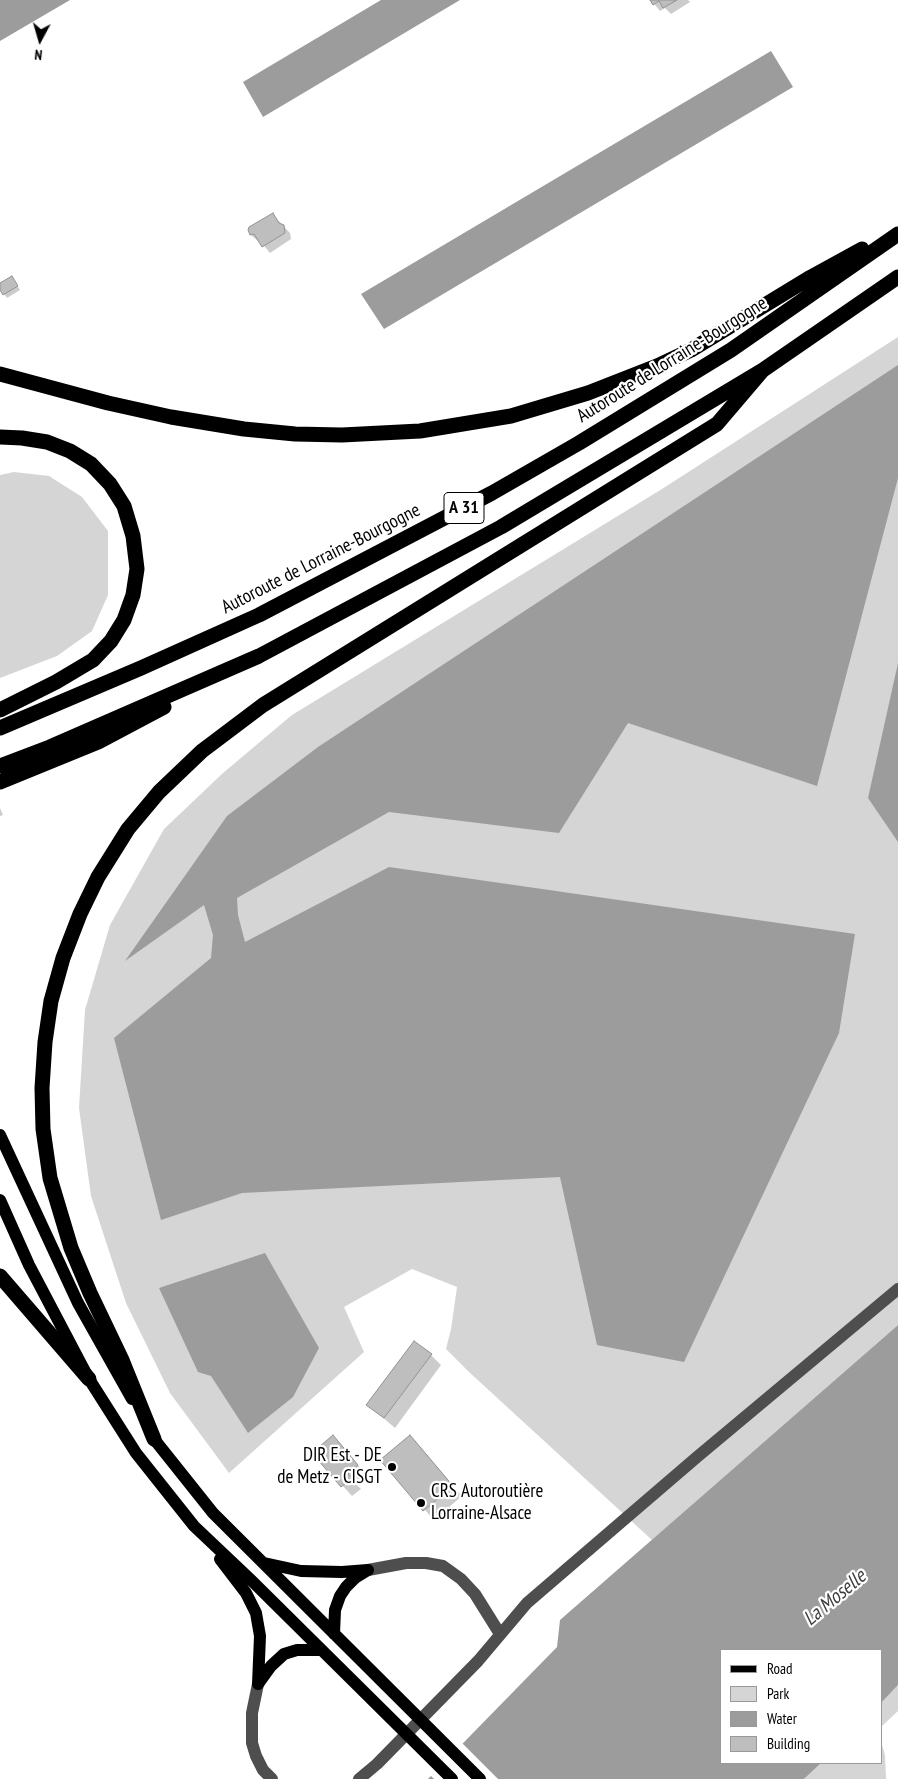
<!DOCTYPE html>
<meta charset="utf-8">
<style>
body{margin:0}
#map{position:relative;width:898px;height:1779px;overflow:hidden;background:#fff;font-family:"PT Sans Narrow",sans-serif}
canvas{display:block}
.legend{position:absolute;left:720px;top:1649px;width:162px;height:115px;box-sizing:border-box;background:#fff;border:1px solid #999;margin:0;padding:6px 9px;list-style:none;font-size:15px;color:#000}
.legend li{display:flex;align-items:center;gap:10px;height:25px}
.legend b{width:25px;border:1px solid #999}
.north{position:absolute;left:15px;top:15px;width:50px;height:50px;-webkit-text-stroke:4px #fff;paint-order:stroke;rotate:186deg;font-size:14px;font-weight:700;line-height:20px;text-align:center;color:#000}
.north::after{content:'';display:block;margin:auto;width:18px;height:22px;background:#000;clip-path:polygon(50% 0,100% 100%,50% 72%,0 100%)}
</style>
<div id="map">
<canvas width="898" height="1779"></canvas>
<ul class="legend">
<li><b style="height:6px;background:#000"></b>Road</li>
<li><b style="height:14px;background:#d5d5d5"></b>Park</li>
<li><b style="height:14px;background:#9c9c9c"></b>Water</li>
<li><b style="height:14px;background:#bebebe"></b>Building</li>
</ul>
<div class="north">N</div>
</div>
<script>
const ctx = document.querySelector('canvas').getContext('2d');
ctx.lineJoin = 'round';
function fill(path, color) { ctx.fillStyle = color; ctx.fill(path, 'evenodd'); }
const toPath = rows => new Path2D(rows.map(r => 'M' + r).join(''));
function strokePath(path, color, width, dash) { ctx.strokeStyle = color; ctx.lineWidth = width; ctx.lineCap = dash ? 'butt' : 'round'; ctx.setLineDash(dash || []); ctx.stroke(path); }
function drawText(font, color, halo, rows, align = 'center') {
  ctx.font = font + ' "PT Sans Narrow",sans-serif'; ctx.lineWidth = 4.5; ctx.setLineDash([]); ctx.textBaseline = 'middle'; ctx.strokeStyle = halo; ctx.fillStyle = color; for (const [text, x, y, turn = 0] of rows) {
    ctx.save(); ctx.translate(x, y); ctx.rotate((+turn || 0) * Math.PI / 180); ctx.textAlign = isNaN(turn) ? turn : align; if (halo) ctx.strokeText(text, 0, 0); ctx.fillText(text, 0, 0); ctx.restore();
  }
}
const green = toPath([
 [898,337,898,1325,652,1540,469,1372,446,1349,451,1329,457,1287,412,1269,344,1307,364,1352,229,1473,170,1393,126,1303,91,1196,79,1108,85,1010,110,925,164,829,223,773,292,715,662,489],
 [14,472,49,476,82,497,108,531,108,595,92,631,57,656,0,678,0,475],
 [898,1685,898,1711,882,1726,882,1702],
 [882,1745,885,1755,886,1779,804,1779,821,1763,882,1763]
]);
const water = toPath([
 [0,0,70,0,0,41],
 [381,0,460,0,263,117,243,82],
 [771,51,793,87,384,329,361,294],
 [898,365,898,478,817,786,628,723,559,833,389,812,237,898,238,915,245,942,389,867,855,934,839,1033,684,1362,597,1345,560,1177,242,1193,161,1220,114,1038,211,958,213,935,204,905,125,961,227,816,318,747],
 [898,663,898,842,868,798],
 [265,1253,319,1348,293,1397,248,1433,211,1376,198,1372,159,1288],
 [898,1325,898,1685,882,1702,882,1650,722,1650,722,1763,821,1763,804,1779,428,1779,557,1647,560,1620]
]);
const pier = toPath([
 [461,1742,498,1779,434,1779,429,1774]
]);
const shadow = toPath([
 [651,0,688,0,690,2,671,14,665,8,660,11],
 [273,215,290,233,291,239,270,253,260,241,258,241,251,235],
 [12,277,20,290,7,298,0,288,0,284],
 [0,808,3,815,0,816],
 [431,1355,441,1365,395,1428,368,1405],
 [333,1437,368,1476,357,1485,361,1489,352,1496,313,1453],
 [420,1447,462,1496,434,1520,381,1461]
]);
const building = toPath([
 [650,0,677,0,663,8,659,1,653,5,650,0],
 [273,213,279,223,284,225,285,233,262,247,254,234,250,235,248,230,249,227,273,213],
 [12,276,18,286,3,295,0,290,0,283,12,276],
 [414,1341,432,1354,384,1418,366,1405,414,1341],
 [333,1435,358,1465,348,1474,352,1478,341,1487,312,1453,333,1435],
 [410,1435,453,1486,423,1511,380,1460,410,1435]
]);
const minor = toPath([
 [368,1570,406,1563,426,1563,443,1566,461,1579,475,1594,500,1634],
 [258,1684,252,1713,252,1743,256,1756,263,1770,272,1779],
 [359,1779,377,1764,478,1661,527,1603,697,1457,898,1289]
]);
const major = toPath([
 [0,1135,78,1303,132,1399],
 [0,1200,29,1265,89,1379,136,1453,194,1526,251,1580,452,1779],
 [150,1432,154,1439,213,1513,480,1779],
 [220,1559,246,1593,256,1613,260,1636,258,1684],
 [264,1563,301,1571,342,1572,368,1570],
 [334,1634,335,1610,340,1596,346,1587,355,1578,368,1570],
 [258,1684,271,1666,284,1654,297,1650,321,1650]
]);
const highway = toPath([
 [0,374,108,403,171,417,244,429,295,434,342,435,420,431,511,416,588,393,657,366,691,350,811,277,862,249],
 [0,437,22,438,47,442,70,451,91,464,110,484,124,506,133,536,137,569,133,595,124,620,111,641,93,660,56,682,0,710],
 [0,728,141,668,259,615,492,493,579,443,731,350,898,234],
 [0,766,50,747,259,656,501,527,763,370,898,277],
 [0,782,98,742,164,707],
 [0,1276,89,1379],
 [154,1439,122,1360,90,1293,71,1248,50,1178,43,1129,42,1088,45,1042,51,1001,63,958,80,914,98,877,128,829,159,792,202,751,263,705,717,424,763,370]
]);
const markers = [
 [392,1467,5,"#000"],
 [421,1503,5,"#000"]
];
const shields = [
 [464,508,40]
];
const shieldNames = [
 ["A 31",464,508]
];
const streetNames = [
 ["Autoroute de Lorraine-Bourgogne",672,360,-32],
 ["Autoroute de Lorraine-Bourgogne",321,559,-27]
];
const poiNames = [
 ["DIR Est - DE",382,1456],
 ["de Metz - CISGT",382,1478],
 ["CRS Autoroutière",431,1492,"left"],
 ["Lorraine-Alsace",431,1514,"left"]
];
const waterNames = [
 ["La Moselle",835,1598,-40]
];
fill(green, '#d5d5d5');
fill(water, '#9c9c9c');
fill(pier, '#fff');
fill(shadow, '#0003');
fill(building, '#bebebe');
strokePath(building, '#929292', 1);
strokePath(minor, '#4e4e4e', 12);
strokePath(major, '#000', 12);
strokePath(highway, '#000', 15);
for (const [x, y, r, color] of markers) { const dot = new Path2D(); dot.arc(x, y, r, 0, 2 * Math.PI); ctx.fillStyle = color; ctx.fill(dot); strokePath(dot, '#fff', 2); }
for (const [x, y, w] of shields) { const box = new Path2D(); box.roundRect(x - w / 2, y - 15.5, w, 31, 4); ctx.fillStyle = '#fff'; ctx.fill(box); strokePath(box, '#000', 1); }
drawText('bold 18px', '#000', null, shieldNames);
drawText('19px', '#000', '#fff', streetNames);
drawText('19px', '#000', '#fff', poiNames, 'right');
drawText('italic 20px', '#3d3d3d', '#fff', waterNames);
</script>
